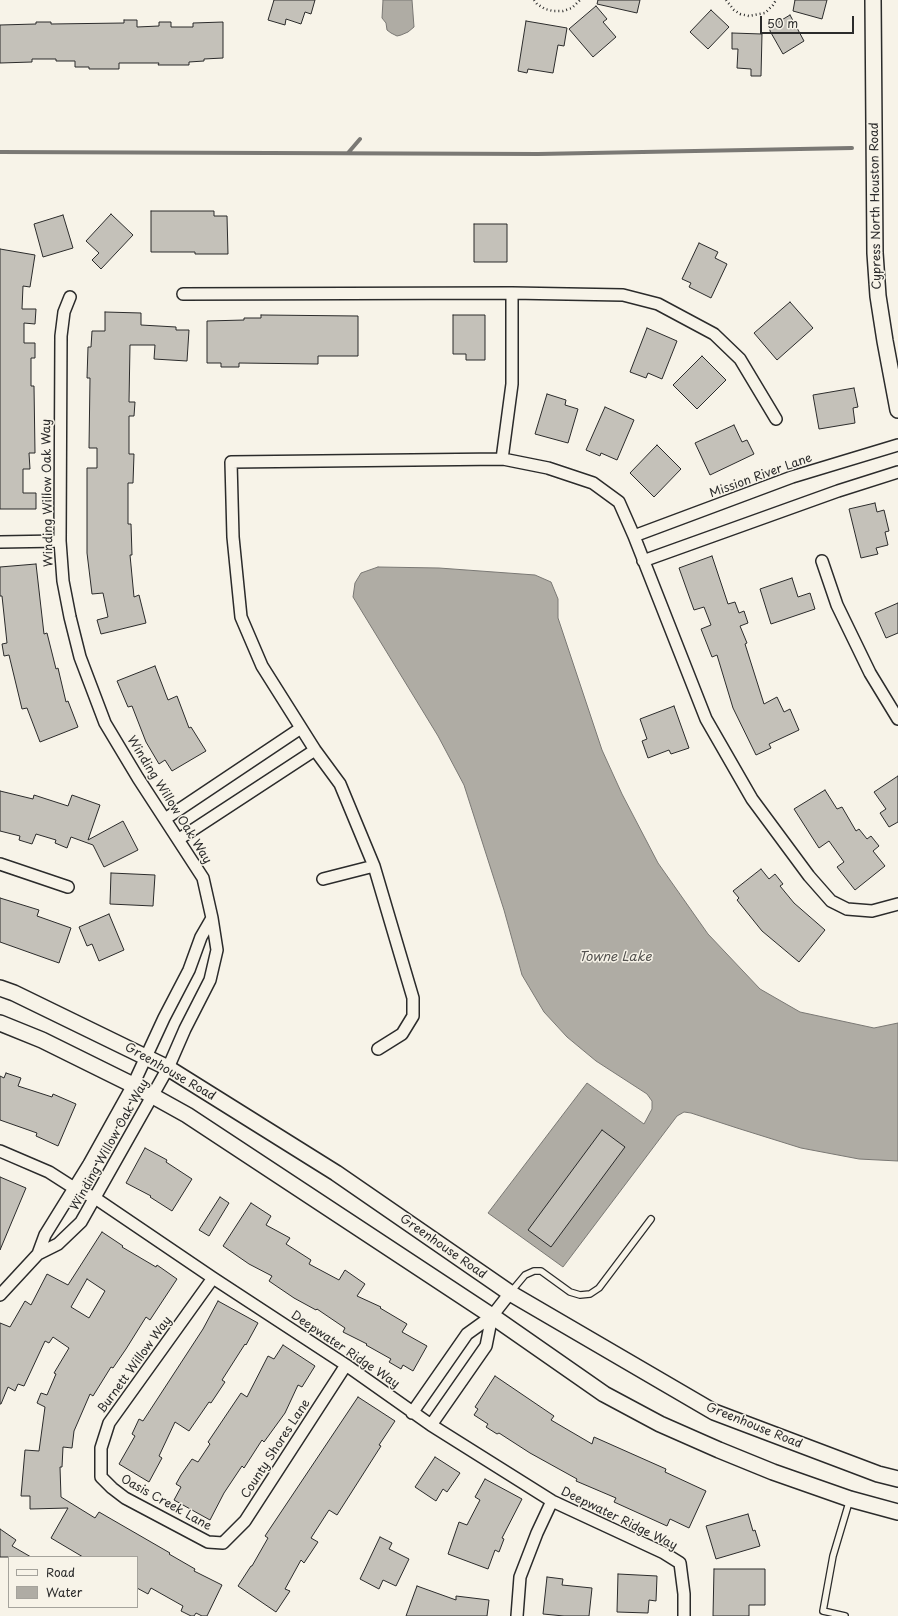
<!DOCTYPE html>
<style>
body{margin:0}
#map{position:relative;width:898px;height:1616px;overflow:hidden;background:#f7f3e8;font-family:"Playpen Sans",sans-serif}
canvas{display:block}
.legend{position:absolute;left:8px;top:1556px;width:130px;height:52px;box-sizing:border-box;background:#f7f3e8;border:1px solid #a5a39c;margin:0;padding:5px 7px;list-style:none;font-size:12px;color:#2b2b2b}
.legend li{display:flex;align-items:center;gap:8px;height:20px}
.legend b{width:20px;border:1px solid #a5a39c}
.scale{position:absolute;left:760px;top:16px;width:94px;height:18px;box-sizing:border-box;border:2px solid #2b2b2b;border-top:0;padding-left:5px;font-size:12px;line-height:14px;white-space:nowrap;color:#2b2b2b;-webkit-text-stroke:3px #f7f3e8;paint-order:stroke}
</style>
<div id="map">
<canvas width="898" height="1616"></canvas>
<ul class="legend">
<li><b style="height:5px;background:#f7f3e8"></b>Road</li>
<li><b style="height:11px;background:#afaca4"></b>Water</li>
</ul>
<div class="scale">50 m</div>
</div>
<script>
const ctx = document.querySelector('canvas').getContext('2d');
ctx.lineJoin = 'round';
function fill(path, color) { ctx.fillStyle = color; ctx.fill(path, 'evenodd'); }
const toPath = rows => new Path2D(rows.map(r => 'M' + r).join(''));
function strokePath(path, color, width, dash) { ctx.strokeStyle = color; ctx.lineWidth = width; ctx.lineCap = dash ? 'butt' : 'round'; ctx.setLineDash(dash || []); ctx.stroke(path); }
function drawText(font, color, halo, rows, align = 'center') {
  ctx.font = font + ' "Playpen Sans",sans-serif'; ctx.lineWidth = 3; ctx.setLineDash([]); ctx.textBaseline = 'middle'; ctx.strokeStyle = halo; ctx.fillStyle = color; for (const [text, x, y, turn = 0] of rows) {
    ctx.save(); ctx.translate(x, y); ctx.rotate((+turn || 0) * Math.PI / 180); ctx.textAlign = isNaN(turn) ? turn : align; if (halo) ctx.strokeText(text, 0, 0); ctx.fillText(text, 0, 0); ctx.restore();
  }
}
const water = toPath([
 [383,0,412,0,414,27,408,32,401,35,397,36,391,33,387,30,386,23,382,18,383,0],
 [378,567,439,568,535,575,551,582,558,599,558,618,602,750,622,794,658,863,708,934,760,989,800,1012,874,1028,898,1023,898,1161,859,1159,801,1148,737,1128,691,1113,684,1112,677,1116,563,1267,488,1213,587,1083,644,1124,652,1109,652,1101,647,1094,596,1061,567,1037,544,1012,522,975,504,910,464,785,438,736,353,597,355,583,361,573,378,567]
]);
const stream = toPath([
 [0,152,538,154,852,148],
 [348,153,360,139]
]);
const building = toPath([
 [274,0,315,0,311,14,305,12,301,24,286,19,285,25,268,20,274,0],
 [598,0,640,0,637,13,597,4,598,0],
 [795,0,827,0,822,19,793,11,795,0],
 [596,6,607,19,603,22,616,37,593,57,569,29,596,6],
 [711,10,729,27,708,49,690,32,711,10],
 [790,15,804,41,783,54,770,31,770,27,790,15],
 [124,20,137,20,137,27,159,26,159,22,171,22,171,27,193,27,193,23,223,22,223,58,204,59,204,61,189,62,189,65,158,65,159,63,119,63,119,69,89,69,89,67,75,67,75,61,56,61,56,59,32,59,32,62,0,63,0,25,36,24,36,22,51,22,51,24,124,23,124,20],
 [526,21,567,28,564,46,558,45,553,73,528,69,527,73,518,71,526,21],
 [732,33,762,34,761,76,751,76,751,69,737,68,738,49,732,49,732,33],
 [151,211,214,211,214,216,227,216,228,254,195,254,195,252,151,252,151,211],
 [111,214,133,235,101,269,92,260,99,253,86,241,111,214],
 [63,215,73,248,43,257,34,224,63,215],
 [474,224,507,224,507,262,474,262,474,224],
 [699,243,718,252,715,258,727,264,711,298,689,287,691,283,682,279,699,243],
 [0,249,35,255,30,287,23,286,22,309,36,309,35,324,24,323,24,343,35,343,35,358,31,358,31,386,34,386,35,453,29,453,30,469,23,469,23,493,36,493,36,509,0,509,0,249],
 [790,302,813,328,777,360,754,333,790,302],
 [105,312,141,313,141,325,176,327,176,330,189,330,187,361,154,359,155,345,130,345,129,402,135,402,134,416,129,416,129,454,134,454,133,483,128,483,128,524,131,524,132,555,130,555,134,597,139,595,146,623,101,634,97,620,108,617,103,593,92,594,87,553,87,468,97,468,97,448,89,448,90,378,87,378,88,347,91,347,92,331,105,331,105,312],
 [261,315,358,316,358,356,318,356,318,364,239,363,239,367,221,367,221,363,207,363,207,321,244,320,244,318,261,318,261,315],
 [453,315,485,315,485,360,466,360,466,354,453,354,453,315],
 [647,328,677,341,662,379,648,373,646,378,630,372,647,328],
 [702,356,726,380,697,409,673,385,702,356],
 [854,388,858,407,853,408,855,423,819,429,813,395,854,388],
 [547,394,566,400,565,405,578,409,568,443,535,434,547,394],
 [605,407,634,420,617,460,601,453,600,456,586,450,605,407],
 [734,425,742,442,747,440,754,454,710,475,695,443,734,425],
 [657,445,681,469,654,497,630,473,657,445],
 [875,503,877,512,884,510,889,531,885,532,888,545,876,548,878,554,861,558,849,509,875,503],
 [712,556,728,604,735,602,739,613,744,611,748,623,740,626,747,643,745,644,764,704,777,697,784,712,790,709,799,730,769,744,771,748,756,755,733,708,717,655,712,657,701,629,711,625,704,607,694,610,679,568,712,556],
 [36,564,44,634,47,633,56,669,58,668,66,702,68,701,78,727,40,742,27,708,22,709,9,655,4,656,2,644,7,643,2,596,0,596,0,567,36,564],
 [792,578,798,597,810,593,815,609,771,624,760,589,792,578],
 [898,603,898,633,886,638,875,613,898,603],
 [155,666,168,700,177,696,189,728,191,727,206,751,172,771,165,760,159,764,146,742,132,706,128,707,117,681,155,666],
 [674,706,689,748,671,754,669,750,648,758,642,741,647,739,640,719,674,706],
 [898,776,898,822,889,827,880,813,886,809,874,792,898,776],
 [825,790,837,809,842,807,856,831,859,829,867,839,871,836,879,846,873,851,885,866,855,890,837,867,844,862,829,841,819,848,794,809,825,790],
 [0,791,33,799,34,795,68,806,72,795,100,805,88,840,123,821,138,850,104,867,93,845,71,837,67,848,55,843,56,840,36,834,32,844,19,840,20,836,0,831,0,791],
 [761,869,769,879,775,874,783,884,780,886,794,903,825,930,799,962,762,931,737,900,739,898,733,891,761,869],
 [111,873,155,875,153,906,110,904,111,873],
 [0,898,39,910,37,916,71,928,59,963,0,942,0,898],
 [109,914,124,950,99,961,92,944,87,946,79,927,109,914],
 [6,1073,21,1078,18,1086,52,1097,53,1094,76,1104,58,1146,36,1136,37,1133,0,1120,0,1076,4,1078,6,1073],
 [602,1130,625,1147,551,1247,528,1230,602,1130],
 [145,1148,167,1160,166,1162,192,1179,172,1211,150,1197,151,1196,126,1183,145,1148],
 [0,1177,26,1188,0,1250,0,1177],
 [220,1197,229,1203,209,1236,199,1230,220,1197],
 [251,1203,271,1216,266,1225,290,1238,286,1244,311,1260,309,1264,339,1280,345,1270,365,1284,357,1296,381,1307,380,1308,407,1324,402,1332,427,1346,413,1371,403,1365,401,1369,389,1362,391,1359,366,1345,367,1344,343,1332,345,1328,317,1309,316,1310,294,1298,269,1281,272,1276,249,1264,223,1246,251,1203],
 [102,1232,123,1246,122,1247,156,1267,157,1265,177,1279,150,1320,146,1317,126,1349,113,1368,111,1367,93,1396,90,1394,74,1431,72,1448,63,1447,62,1467,60,1467,61,1497,95,1518,99,1512,170,1553,169,1554,195,1569,194,1571,222,1585,207,1616,202,1616,196,1613,194,1616,191,1616,181,1611,183,1606,151,1588,148,1594,137,1588,137,1557,83,1557,51,1538,68,1508,30,1509,30,1496,21,1496,25,1450,39,1451,45,1407,37,1403,41,1393,47,1395,56,1374,54,1373,69,1348,53,1337,49,1343,45,1341,24,1386,18,1384,15,1391,8,1387,1,1404,0,1404,0,1323,10,1327,25,1301,31,1305,47,1274,68,1285,102,1232],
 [87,1279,105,1291,89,1318,71,1307,87,1279],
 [218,1301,258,1323,246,1345,245,1344,222,1380,225,1382,211,1403,209,1402,189,1431,175,1422,159,1456,162,1458,149,1482,119,1464,135,1436,132,1434,139,1419,143,1421,203,1329,218,1301],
 [283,1345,315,1366,302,1387,298,1385,285,1413,264,1442,262,1440,244,1468,242,1466,224,1493,210,1520,174,1500,181,1487,176,1484,181,1475,192,1459,198,1462,210,1444,208,1442,241,1393,247,1397,268,1356,274,1359,283,1345],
 [495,1376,554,1416,551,1420,592,1444,594,1437,666,1469,665,1472,706,1491,689,1528,670,1519,667,1526,614,1502,616,1498,576,1481,577,1479,530,1453,499,1433,497,1434,486,1427,488,1424,474,1415,478,1409,475,1407,495,1376],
 [358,1397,395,1421,379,1445,381,1446,337,1515,329,1510,311,1538,318,1542,304,1563,301,1560,285,1589,290,1591,276,1612,238,1586,251,1566,252,1566,268,1538,265,1536,358,1397],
 [435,1457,460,1473,447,1492,443,1489,436,1501,415,1487,435,1457],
 [485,1479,522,1499,502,1538,504,1539,499,1552,495,1550,488,1569,448,1554,459,1522,467,1525,480,1500,475,1497,485,1479],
 [748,1514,753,1531,755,1530,760,1546,716,1559,706,1526,748,1514],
 [0,1529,16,1540,12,1546,31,1557,0,1557,0,1529],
 [380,1537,392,1543,389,1549,409,1559,396,1586,383,1580,379,1589,360,1579,380,1537],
 [714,1569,765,1569,765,1605,749,1605,749,1616,713,1616,714,1569],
 [618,1574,657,1576,656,1601,649,1600,648,1613,617,1612,618,1574],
 [547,1577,563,1579,562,1585,592,1588,589,1616,564,1616,543,1614,547,1577],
 [417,1586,456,1600,456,1596,489,1600,487,1616,406,1616,417,1586]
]);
const path = toPath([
 [534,0,537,4,545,9,553,11,563,11,572,8,580,0],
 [726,0,734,10,740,14,749,16,765,13,773,5,776,0]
]);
const lane = toPath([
 [510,1293,525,1275,534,1271,541,1271,570,1292,580,1295,590,1294,599,1288,651,1219],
 [845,1616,823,1611,833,1556,850,1499]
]);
const street = toPath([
 [512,293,623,295,658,304,714,334,740,359,776,419],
 [183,294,512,293,512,384,502,459],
 [634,536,792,477,898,445],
 [0,542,60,541],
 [643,561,838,491,898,472],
 [822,561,837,605,870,673,898,719],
 [165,819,301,728],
 [179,839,315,750],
 [0,864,68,887],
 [323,879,374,866],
 [378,1049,402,1034,413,1016,413,998,374,866,340,784,315,750,262,666,241,617,233,537,231,462,503,459,548,468,593,483,619,502,634,536,706,719,752,799,809,876,831,901,847,909,872,911,898,904],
 [0,1151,49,1172,74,1188,95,1198,213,1278,346,1365,431,1425,552,1501,664,1553,680,1563,684,1594,684,1616],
 [38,1254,45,1235,89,1164,133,1085,164,1018,189,970,201,937,212,918],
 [213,1278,109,1423,101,1448,101,1477,112,1488,125,1498,208,1542,223,1543,245,1521,346,1365],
 [0,1295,38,1254,58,1244,81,1222,168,1068,185,1029,210,980,217,950,212,918,203,878,138,778,105,723,80,657,70,617,63,581,60,541,61,336,64,312,70,297],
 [412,1413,467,1334,492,1316,510,1293],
 [431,1425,486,1346,492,1316],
 [517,1616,520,1577,537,1533,552,1501]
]);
const secondary = toPath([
 [873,0,875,253,878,296,885,341,898,410],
 [0,988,14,993,168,1068,336,1173,510,1293,714,1412,878,1474,898,1479],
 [0,1023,42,1040,133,1085,187,1115,492,1316,604,1394,660,1424,719,1450,773,1472,850,1499,898,1512]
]);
const streetNames = [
 ["Cypress North Houston Road",876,206,-91],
 ["Mission River Lane",761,476,-20],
 ["Winding Willow Oak Way",48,493,-91],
 ["Winding Willow Oak Way",169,800,58],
 ["Greenhouse Road",170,1072,30],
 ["Winding Willow Oak Way",110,1145,-61],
 ["Greenhouse Road",443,1247,35],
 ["Deepwater Ridge Way",345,1350,34],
 ["Burnett Willow Way",135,1365,-54],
 ["Greenhouse Road",754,1426,22],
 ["County Shores Lane",276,1449,-57],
 ["Oasis Creek Lane",166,1503,29],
 ["Deepwater Ridge Way",619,1519,26]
];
const waterNames = [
 ["Towne Lake",615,957]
];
fill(water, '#afaca4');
strokePath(water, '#7a7874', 1);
strokePath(stream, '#7a7874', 4);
fill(building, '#c4c1b9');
strokePath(building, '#2b2b2b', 1);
strokePath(lane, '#2b2b2b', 8);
strokePath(street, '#2b2b2b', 14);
strokePath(secondary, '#2b2b2b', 18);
strokePath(path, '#2b2b2b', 2.5, [1, 3]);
strokePath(lane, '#f7f3e8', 5.5);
strokePath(street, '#f7f3e8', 11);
strokePath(secondary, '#f7f3e8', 15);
drawText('12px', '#2b2b2b', '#f7f3e8', streetNames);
drawText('italic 13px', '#53524f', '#f7f3e8', waterNames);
</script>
